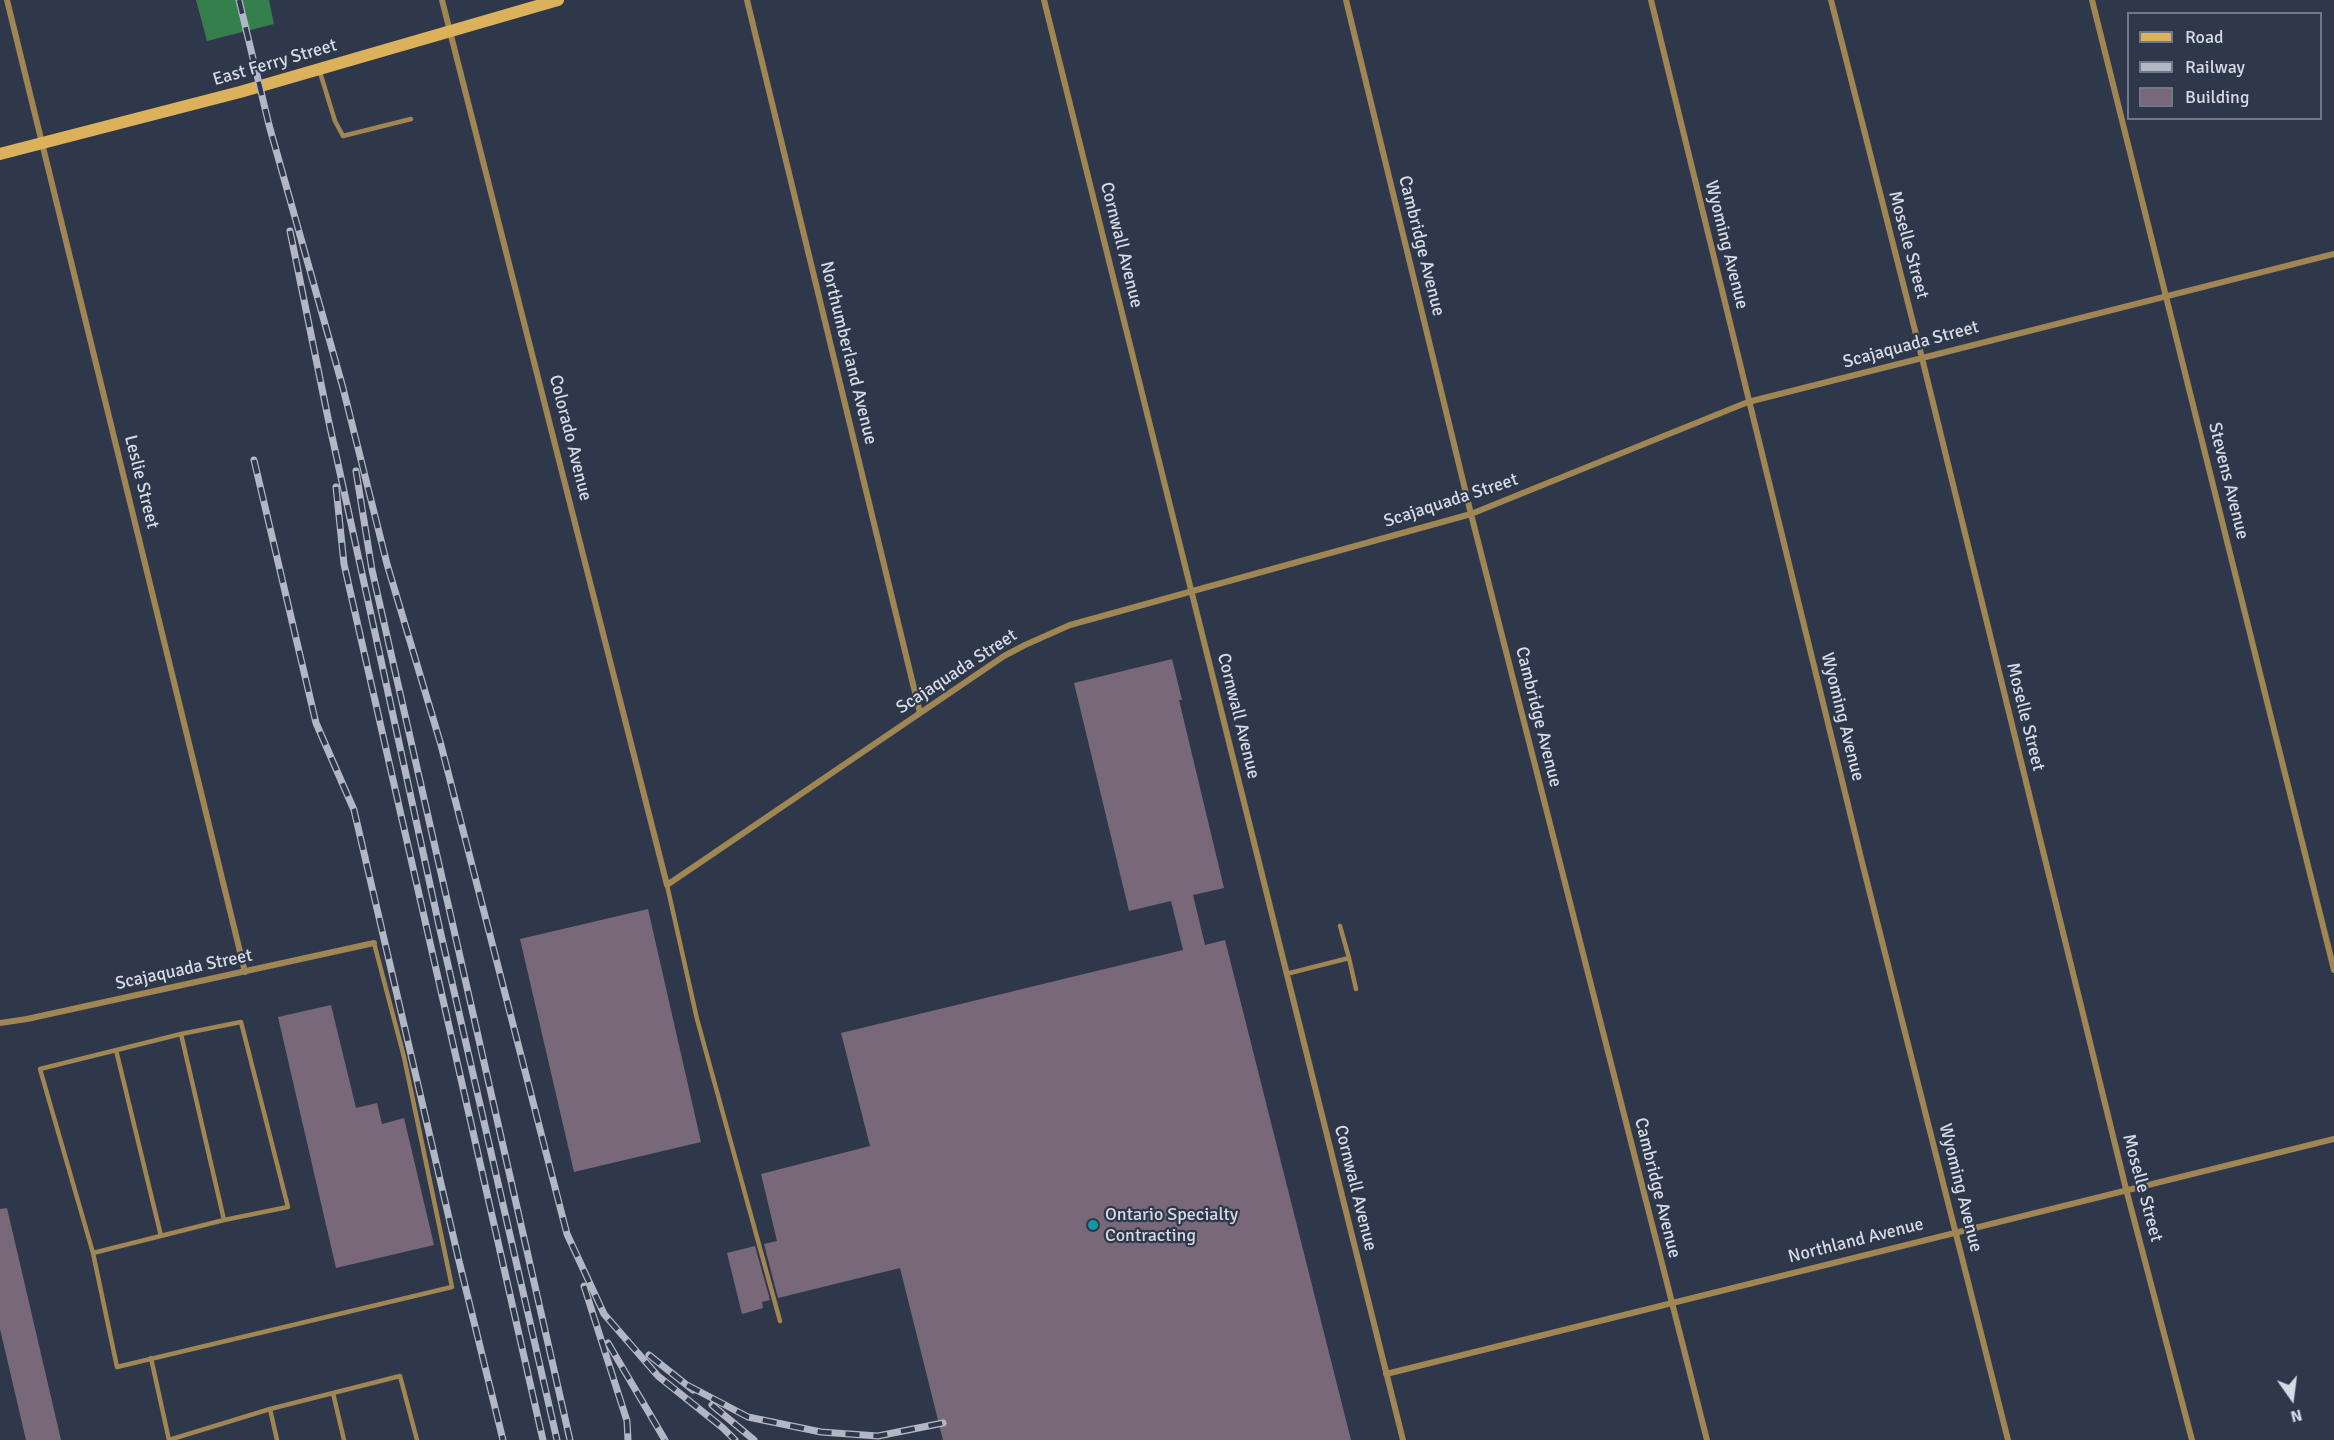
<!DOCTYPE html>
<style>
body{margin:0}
#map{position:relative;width:2334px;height:1440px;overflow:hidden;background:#2f384a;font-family:Signika,sans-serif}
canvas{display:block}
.legend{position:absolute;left:2127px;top:12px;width:195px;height:108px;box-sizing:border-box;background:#2f384a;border:2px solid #717988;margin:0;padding:8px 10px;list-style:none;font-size:18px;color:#d5dae6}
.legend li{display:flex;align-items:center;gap:12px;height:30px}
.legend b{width:30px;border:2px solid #717988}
.north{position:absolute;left:2262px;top:1368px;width:60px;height:60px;-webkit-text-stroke:4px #2f384a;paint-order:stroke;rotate:166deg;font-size:16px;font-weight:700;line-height:24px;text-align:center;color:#d5dae6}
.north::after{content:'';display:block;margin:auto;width:21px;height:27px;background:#d5dae6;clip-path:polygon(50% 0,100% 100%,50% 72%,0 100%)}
</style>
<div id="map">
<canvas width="2334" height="1440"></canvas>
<ul class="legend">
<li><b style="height:8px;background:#dcb15c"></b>Road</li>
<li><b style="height:8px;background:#b1b7c4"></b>Railway</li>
<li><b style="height:16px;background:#796879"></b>Building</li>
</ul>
<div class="north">N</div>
</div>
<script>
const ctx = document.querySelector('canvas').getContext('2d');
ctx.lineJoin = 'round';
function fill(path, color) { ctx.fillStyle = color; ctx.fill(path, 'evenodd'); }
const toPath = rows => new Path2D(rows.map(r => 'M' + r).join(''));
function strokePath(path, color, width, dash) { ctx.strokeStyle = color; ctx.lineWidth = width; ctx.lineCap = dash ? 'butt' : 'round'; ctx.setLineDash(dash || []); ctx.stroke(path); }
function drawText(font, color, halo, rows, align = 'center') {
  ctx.font = font + ' Signika,sans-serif'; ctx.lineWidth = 4.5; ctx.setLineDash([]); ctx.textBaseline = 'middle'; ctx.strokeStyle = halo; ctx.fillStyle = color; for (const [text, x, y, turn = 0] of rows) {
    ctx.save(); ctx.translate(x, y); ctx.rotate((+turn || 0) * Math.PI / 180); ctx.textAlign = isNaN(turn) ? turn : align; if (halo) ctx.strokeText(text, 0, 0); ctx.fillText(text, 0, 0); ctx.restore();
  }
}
const forest = toPath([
 [196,0,269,0,274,24,207,41]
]);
const building = toPath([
 [1172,659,1182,700,1179,700,1224,888,1193,895,1205,945,1225,940,1351,1440,943,1440,900,1268,778,1298,764,1244,777,1241,761,1174,870,1146,841,1033,1183,950,1171,901,1129,911,1074,683],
 [648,909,701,1142,574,1172,520,939],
 [331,1005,356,1108,377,1103,382,1124,404,1118,434,1245,336,1268,278,1017],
 [7,1208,61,1440,26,1440,0,1329,0,1209],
 [755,1246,770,1300,762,1302,763,1308,742,1314,727,1253]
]);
const lane = toPath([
 [319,69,335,121,343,136,411,119],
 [667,885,697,1019,780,1321],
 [1340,926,1349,958],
 [1286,974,1349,958,1356,989],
 [116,1050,161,1236],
 [224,1220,288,1207,241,1022,181,1034,40,1069,93,1253,117,1367,452,1287,404,1057,374,943],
 [93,1253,224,1220,181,1034],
 [151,1358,169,1440],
 [333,1393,344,1440],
 [270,1409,277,1440],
 [169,1440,270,1409,400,1376,417,1440]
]);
const street = toPath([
 [7,0,245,972],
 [442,0,667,885,1004,656,1025,645,1070,625,1471,514,1748,402,2334,254],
 [747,0,920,713],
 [1044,0,1403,1440],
 [1346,0,1471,514,1707,1440],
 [1651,0,1862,862,2008,1440],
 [1831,0,1922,358,2126,1189,2192,1440],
 [2092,0,2334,970],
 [0,1023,27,1019,374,943],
 [1386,1374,2334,1139]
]);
const secondary = toPath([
 [0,154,240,92,558,0]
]);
const rail = toPath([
 [239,0,269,125,343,388,387,564,441,745,567,1234,604,1314,658,1376,723,1428,735,1440],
 [290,231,328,418,440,930,557,1440],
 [254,460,316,723,354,810,459,1261,503,1440],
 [356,471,372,570,570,1440],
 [336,487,344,564,543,1440],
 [584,1286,627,1421,628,1440],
 [608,1343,665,1440],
 [649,1355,693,1390],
 [687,1385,748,1417,821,1432,878,1436,943,1423],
 [712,1405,754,1440]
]);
const markers = [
 [1093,1225,6,"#0f9aa8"]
];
const streetNames = [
 ["East Ferry Street",275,63,-16],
 ["Cornwall Avenue",1121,245,76],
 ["Wyoming Avenue",1726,245,76],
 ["Moselle Street",1908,245,75],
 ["Cambridge Avenue",1421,246,76],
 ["Scajaquada Street",1911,345,-15],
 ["Northumberland Avenue",848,353,76],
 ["Colorado Avenue",570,438,76],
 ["Stevens Avenue",2228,481,76],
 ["Leslie Street",141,482,76],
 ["Scajaquada Street",1451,501,-18],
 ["Scajaquada Street",957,672,-33],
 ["Cornwall Avenue",1238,716,76],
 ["Cambridge Avenue",1538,717,76],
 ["Wyoming Avenue",1842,717,76],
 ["Moselle Street",2025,717,76],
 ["Scajaquada Street",184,970,-12],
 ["Cornwall Avenue",1355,1188,76],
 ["Cambridge Avenue",1657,1188,76],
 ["Wyoming Avenue",1960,1188,76],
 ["Moselle Street",2142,1188,75],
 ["Northland Avenue",1856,1241,-14]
];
const poiNames = [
 ["Ontario Specialty",1105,1215],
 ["Contracting",1105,1236]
];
fill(forest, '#347f4c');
fill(building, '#796879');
strokePath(lane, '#a08653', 4.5);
strokePath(street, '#a08653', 6);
strokePath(secondary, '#dcb15c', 12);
strokePath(rail, '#b1b7c4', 7);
strokePath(rail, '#2f384a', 4.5, [14]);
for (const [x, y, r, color] of markers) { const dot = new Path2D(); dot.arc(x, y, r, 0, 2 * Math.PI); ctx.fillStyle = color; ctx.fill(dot); strokePath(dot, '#2f384a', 2); }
drawText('18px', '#d5dae6', '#2f384a', streetNames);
drawText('18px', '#d5dae6', '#2f384a', poiNames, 'left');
</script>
